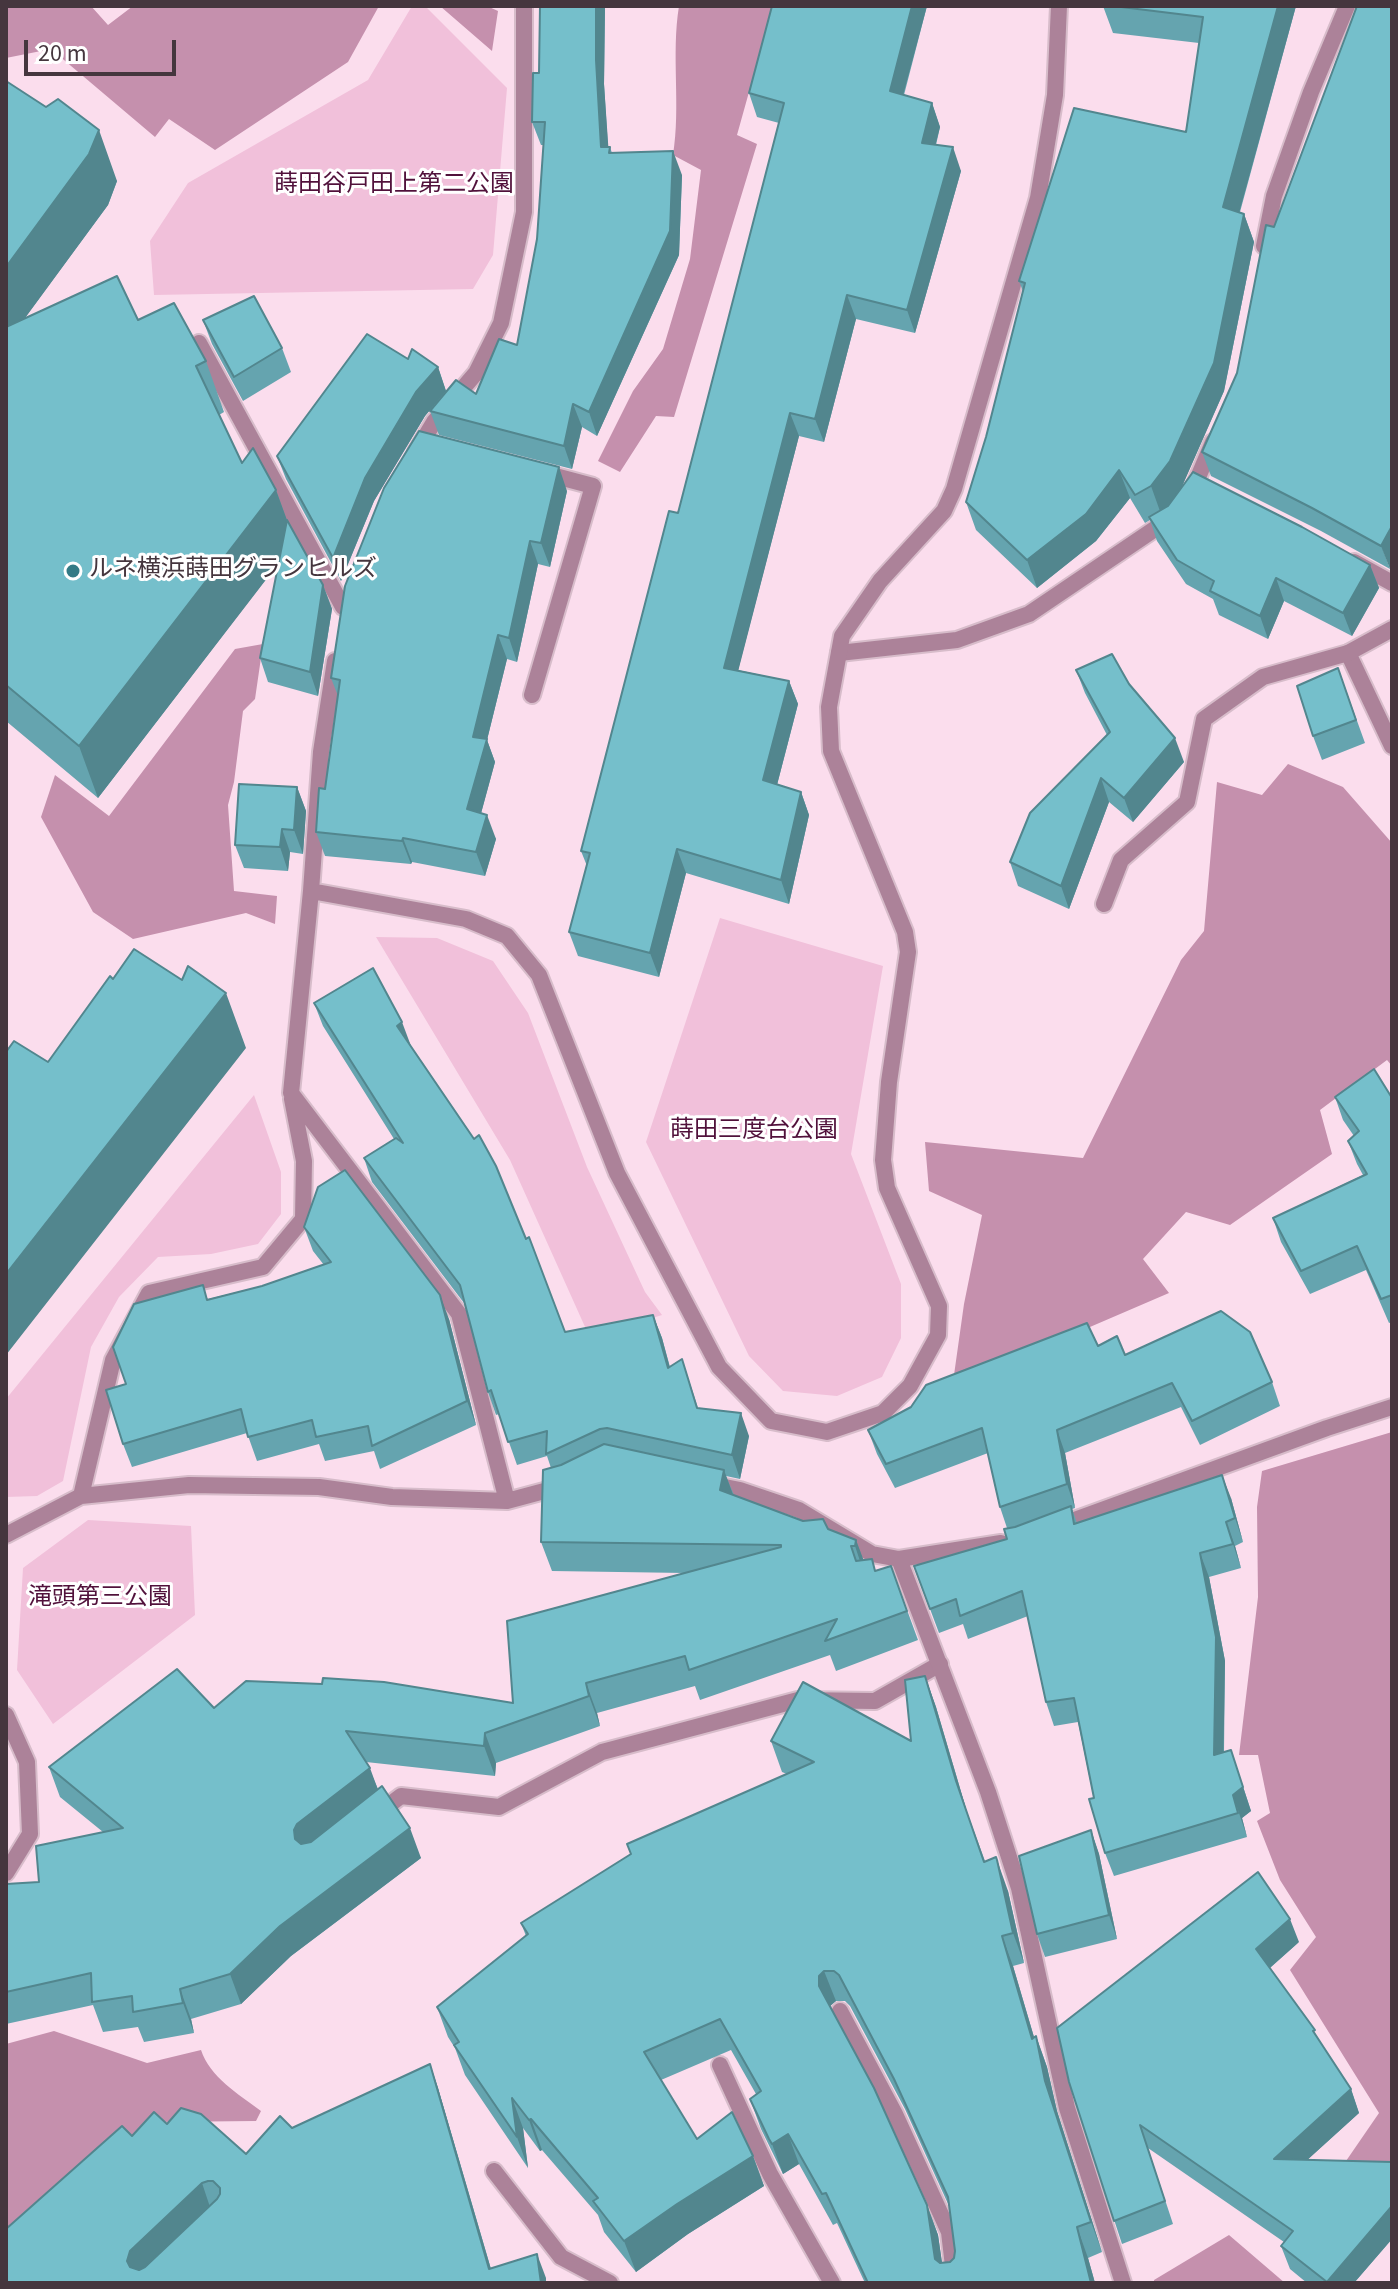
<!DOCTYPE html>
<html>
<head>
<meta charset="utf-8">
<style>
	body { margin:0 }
	#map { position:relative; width:1398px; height:2289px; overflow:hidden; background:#fbdded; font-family:"Source Sans 3",sans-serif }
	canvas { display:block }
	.frame { position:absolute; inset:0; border:8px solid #45363e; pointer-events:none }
	.scale { position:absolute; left:24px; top:40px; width:152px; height:36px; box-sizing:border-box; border:4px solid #45363e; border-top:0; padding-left:10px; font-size:24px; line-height:28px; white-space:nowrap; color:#45363e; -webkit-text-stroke:6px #fff; paint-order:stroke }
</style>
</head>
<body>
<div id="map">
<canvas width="1398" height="2289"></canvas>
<div class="frame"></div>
<div class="scale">20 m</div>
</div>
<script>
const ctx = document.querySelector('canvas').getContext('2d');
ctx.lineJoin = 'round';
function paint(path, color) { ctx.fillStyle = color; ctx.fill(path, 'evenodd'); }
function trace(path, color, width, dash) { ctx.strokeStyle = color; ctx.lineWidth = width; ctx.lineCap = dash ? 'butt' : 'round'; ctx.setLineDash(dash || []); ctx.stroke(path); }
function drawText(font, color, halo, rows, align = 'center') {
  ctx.font = font + ' "Source Sans 3","Noto Sans JP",sans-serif'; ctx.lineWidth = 6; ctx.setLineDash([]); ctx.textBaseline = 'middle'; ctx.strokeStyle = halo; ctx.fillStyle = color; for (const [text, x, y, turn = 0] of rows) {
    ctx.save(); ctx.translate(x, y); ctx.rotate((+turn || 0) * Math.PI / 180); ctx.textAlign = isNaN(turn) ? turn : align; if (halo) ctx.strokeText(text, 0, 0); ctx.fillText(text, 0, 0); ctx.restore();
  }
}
paint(new Path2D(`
	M412 6H425L507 88 493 255 473 289 154 295 150 241 188 183 368 80Z
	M720 918 883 966 851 1154 901 1284V1338L882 1377 837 1396 783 1391 749 1356 646 1142Z
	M376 937 437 938 493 961 528 1013 587 1167 645 1292 662 1315 590 1338 510 1160Z
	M254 1095 281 1172V1214L258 1244 211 1254 158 1257 119 1297 91 1347 63 1481 37 1496 6 1497V1399Z
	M88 1520 191 1526 195 1615 53 1724 17 1670 23 1568Z`), '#f1c0da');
paint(new Path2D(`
	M6 6H91L108 25 133 6H379L348 62 215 150 169 119 155 137 51 49 6 58Z
	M440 6H487L498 11 492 51Z
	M679 6H773L737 135 757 144 674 417 656 416 620 472 598 461 633 391 663 349 690 259 701 170 673 155C681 106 671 55 679 6Z
	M263 644 255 699 243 711 234 782 228 805 234 891 277 896 275 924 246 913 133 939 93 912 41 817 55 775 109 816 235 649Z
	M1288 764 1343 787 1392 843V1066L1387 1060 1320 1110 1332 1154 1230 1225 1186 1212 1143 1259 1169 1293 976 1376 954 1375 964 1304 982 1215 929 1191 925 1142 1083 1158 1181 960 1204 931 1217 782 1262 795Z
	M1392 1432V2165L1346 2161 1379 2113 1290 1970 1316 1937 1280 1880 1257 1821 1270 1813 1258 1755H1239L1258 1597 1257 1507 1262 1471Z
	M54 2031 147 2063 201 2050C210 2077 238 2094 261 2111L256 2121 157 2122 139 2140 122 2128 6 2238V2044Z
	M1229 2235 1285 2283H1154V2280Z`), '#c590ad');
const service = new Path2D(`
	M1264 246 1274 196 1311 92 1347 6
	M199 343 343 607
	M1191 494 1213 442
	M1354 562 1392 583
	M839 653 957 640 1029 614 1171 518
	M1348 653 1392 746
	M532 695 593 486 544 473
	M6 1715 27 1762 30 1834 6 1873
	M376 1815 401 1796 499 1807 602 1752 798 1700 875 1701 940 1664
	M840 2011 895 2114 949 2232 955 2283
	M720 2065 770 2174 832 2283`);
const minor = new Path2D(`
	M416 452 434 422 476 373 501 323 524 212V6
	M335 661 321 752 311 891 291 1093 459 1314 507 1501
	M311 891 466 919 507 936 539 975 617 1173 719 1367 771 1421 827 1432 883 1413 910 1386 938 1335 939 1306 887 1188 883 1160 889 1082 908 952 905 932 831 751 829 707 842 636 880 581 944 511 954 489 1038 198 1055 95 1059 6
	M1104 904 1121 860 1187 802 1204 719 1263 677 1348 653 1392 629
	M710 1484 740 1490 799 1510 872 1554 899 1559 1001 1543
	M81 1496 113 1360 149 1293 263 1267 303 1219 304 1161 292 1099
	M1058 1526 1327 1428 1392 1407
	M6 1535 81 1496 189 1485 319 1487 392 1497 507 1501 563 1486
	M899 1559 988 1792 1019 1888 1067 2108 1123 2283
	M494 2171 561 2257 610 2283`);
trace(service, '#d7bcca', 20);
trace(minor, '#d7bcca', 20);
trace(service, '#ac8299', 16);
trace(minor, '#ac8299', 16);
paint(new Path2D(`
	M540 6H605L604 84 608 147H610L612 153 682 175 679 255 597 436 582 427 572 469 439 435 430 411 476 394 517 345 537 239 544 145H541L532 122 539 73Z
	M772 6H927L904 95 932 103 940 127 936 145 961 171 915 333 856 319 824 442 799 436 738 670 789 681 798 704 777 785 801 792 809 815 789 904 686 873 659 977 578 956 569 932 587 866 581 851 678 513 779 123 757 117 749 93Z
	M1103 6H1296L1240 212 1244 214 1254 242 1224 391 1181 488 1370 565 1379 588 1352 636 1284 601 1268 639 1219 615 1213 599 1186 584 1157 541 1150 520 1145 523 1130 498 1096 541 1037 588 976 530 966 502 986 437 1023 291 1019 281 1186 132 1199 43 1113 33Z
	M6 81 117 181 108 205 24 319 138 320 206 361 224 412 219 415 242 463 276 490 287 521 323 585 332 609 318 696 268 682 260 658 279 562 98 798 6 721Z
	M1266 225 1390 569 1321 531 1211 476 1202 452 1237 373Z
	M203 320 282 348 291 372 243 401 212 344Z
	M408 359 438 367 446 391 425 416 374 501 341 581 286 479 277 456Z
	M567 491 550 567 538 564 517 662 507 659 487 740 495 762 481 813 496 839 485 876 412 862 411 864 325 856 316 832 325 789 338 696 331 678Z
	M1338 668 1365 743 1322 760 1313 736Z
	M1076 670 1129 684 1184 762 1133 822 1109 802 1069 909 1018 886 1010 862 1107 735 1085 693Z
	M297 787 306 811 303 854 290 852 288 871 244 868 235 845Z
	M314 1003 411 1046 565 1332 653 1315 662 1338 670 1367 682 1359 698 1408 749 1436 740 1479 726 1476 734 1495 856 1540 863 1560 877 1571 891 1566 918 1640 836 1671 830 1655 700 1700 695 1686 597 1713 600 1726 496 1763 495 1776 366 1762 378 1789 421 1858 291 1956 241 2004 191 2019 194 2033 144 2042 138 2027 103 2032 93 2005 6 2024V1884L39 1882 103 1832 60 1797 49 1767 214 1708 513 1703 685 1573 552 1571 541 1542 551 1468 547 1456 517 1465 499 1414 496 1415 488 1392 464 1303 372 1182 364 1158 394 1139 323 1026Z
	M1335 1097 1392 1098V1322L1389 1323 1366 1270 1310 1294 1281 1242 1273 1218 1363 1175 1357 1164 1348 1141 1354 1136 1343 1120Z
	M304 1227 449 1319 476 1425 380 1469 374 1451 325 1461 319 1444 257 1461 247 1433 132 1467 123 1444 126 1384 208 1299 262 1286 324 1265 313 1251Z
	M1098 1346 1125 1355 1272 1382 1280 1406 1200 1445 1181 1407 1065 1453 1075 1508 1072 1509 1077 1523 1231 1498 1243 1542 1235 1546 1241 1568 1209 1577 1225 1661 1224 1752 1231 1750 1251 1811 1242 1818 1247 1837 1114 1876 1105 1853 1078 1722 1054 1726 1046 1702 1028 1616 968 1639 963 1624 939 1633 914 1566 1007 1539V1528L1000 1507 988 1453 895 1488 877 1454 868 1430Z
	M925 1676 936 1707 967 1812 985 1861 1008 1891 1024 1963 1013 1966 1034 2037 1036 2036 1047 2067 1057 2111 1102 2252 1088 2258 1095 2283H865L837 2223 833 2225 799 2164 783 2174 761 2129 750 2099 756 2094 731 2050 661 2080 697 2139 753 2156 764 2186 688 2234 636 2272 604 2232 598 2215 542 2150 540 2151 523 2128 528 2168 465 2075 455 2048 448 2037 437 2007 526 1936 521 1923 787 1774 782 1772 771 1741H911ZM836 2001H845L850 2006 905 2109 949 2206 955 2251 954 2258 950 2262 942 2263 938 2235 927 2205 830 2006Z
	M1091 1830 1099 1854 1117 1939 1045 1957 1037 1934Z
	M1299 1942 1270 1968 1318 2038 1351 2089 1359 2113 1307 2160 1392 2162V2239L1354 2283H1307L1290 2269 1281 2246 1284 2242 1148 2148 1173 2224 1122 2244 1069 2082Z
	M430 2064 438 2088 491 2269 546 2278V2283H6L132 2136 167 2124 246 2154 292 2128Z`), '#65a4af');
paint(new Path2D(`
	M596 6H605L604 84 610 171 601 147 596 60Z
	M912 6H927L898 114 890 91Z
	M1278 6H1296L1233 235 1223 207Z
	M932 103 940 127 930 166 922 143Z
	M99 130 117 181 108 205 6 344V267Z
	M953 147 961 171 915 333 907 310Z
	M673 151 682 175 679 255 597 436 589 412Z
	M1244 214 1254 242 1224 391 1181 489 1161 514 1151 486Z
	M847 295 856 319 824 442 815 419Z
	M438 367 446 391 425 416 374 501 341 581 333 558 365 478 416 392Z
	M573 404 582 427 572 469 564 446Z
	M790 413 799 436 733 691 724 668Z
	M559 467 567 491 550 567 541 543Z
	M1119 470 1130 498 1096 541 1037 588 1027 560Z
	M276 490 295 542 98 798 79 746Z
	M1392 526V565L1390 569 1381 546Z
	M530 541 538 564 517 662 509 638Z
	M1370 565 1379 588 1352 636 1343 613Z
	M1276 578 1284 601 1268 639 1260 616Z
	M323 585 332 609 318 696 310 672Z
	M498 635 507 659 487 740 495 762 476 832 467 809 473 737Z
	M789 681 798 704 772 804 763 780Z
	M1175 738 1184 762 1133 822 1124 798Z
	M1101 778 1109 802 1069 909 1061 886Z
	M297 787 306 811 303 854 294 830Z
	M801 792 809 815 789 904 781 880Z
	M487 815 496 839 485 876 476 852Z
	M282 829 290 852 288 871 280 847Z
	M403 838 412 862 411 864 402 841Z
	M677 849 686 873 659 977 650 953Z
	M226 993 246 1048 6 1355V1274Z
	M402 1022 411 1046 397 1026Z
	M440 1295 449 1319 476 1425 467 1401Z
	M653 1315 662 1338 676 1391 668 1368Z
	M741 1413 749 1436 740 1479 732 1455Z
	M1057 1430 1065 1453 1075 1508 1067 1484Z
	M724 1470 735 1500 720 1490Z
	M1222 1475 1231 1498 1243 1542 1235 1518Z
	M1226 1522 1235 1546 1241 1568 1233 1544Z
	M856 1540 867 1569 865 1576 855 1546Z
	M1200 1553 1209 1577 1225 1661 1223 1779 1214 1755Z
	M925 1676 936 1707 967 1812 956 1781Z
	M586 1683 597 1713 600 1726 589 1696Z
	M485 1733 496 1763 495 1776 484 1746Z
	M1231 1750 1251 1811 1242 1818 1247 1837 1233 1795Z
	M370 1768 381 1798 308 1854 295 1839 294 1830 297 1824Z
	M410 1828 421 1858 291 1956 241 2004 230 1974 280 1926Z
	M1091 1830 1099 1854 1117 1939 1109 1915Z
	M996 1857 1008 1891 1024 1963 1013 1933Z
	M1290 1919 1299 1942 1264 1973 1256 1949Z
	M1002 1936 1013 1966 1041 2061 1036 2036 1047 2067 1057 2111 1102 2252 1091 2222 1032 2039Z
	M824 1971 836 2001 830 2006 819 1986V1976Z
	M180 1989 191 2019 194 2033 183 2003Z
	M430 2064 438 2088 495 2283 489 2269Z
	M1351 2089 1359 2113 1283 2182 1274 2159Z
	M512 2098 523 2128 528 2168 517 2137Z
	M531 2119 542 2150 540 2151 529 2120Z
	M788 2134 799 2164 783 2174 772 2144Z
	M753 2156 764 2186 688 2234 636 2272 624 2241 677 2204Z
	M202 2183 210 2207 136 2283 127 2261 130 2251Z
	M927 2205 938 2235 945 2283 935 2259Z
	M1392 2206V2239L1354 2283H1327V2282Z
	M1077 2227 1088 2258 1095 2283H1091Z
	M537 2254 546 2278V2283H541Z`), '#52868e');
const building = new Path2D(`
	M540 6H596V60L601 147H610L609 153 673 151 670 231 589 412 573 404 564 446 430 411 456 380 476 394 499 339 517 345 537 239 545 122H532L533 73H539Z
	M772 6H912L890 91 932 103 922 143 953 147 907 310 847 295 815 419 790 413 724 668 789 681 763 780 801 792 781 880 677 849 650 953 569 932 590 853 581 851 669 511 678 513 784 103 749 93Z
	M1113 6H1278L1223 207 1244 214 1214 363 1170 461 1151 486 1135 495 1119 470 1086 514 1027 560 966 502 986 437 1025 283 1019 281 1074 108 1186 132 1203 17Z
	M1357 6H1392V526L1381 546 1312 508 1202 452 1237 373 1266 225 1274 227Z
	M6 81 46 107 58 99 99 130 89 154 6 267Z
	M117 276 138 320 174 303 206 361 196 366 242 463 253 448 276 490 79 746 6 685V327Z
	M254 296 282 348 234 377 203 320Z
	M367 334 408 359 412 349 438 367 416 392 365 478 333 558 277 456Z
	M419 431 559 467 541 543 530 541 509 638 498 635 473 737 487 739 467 809 487 815 476 852 403 838 402 841 316 832 319 788 325 789 340 680 331 678 345 586 384 488Z
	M1193 472 1302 527 1370 565 1343 613 1276 578 1260 616 1210 591 1214 581 1177 560 1149 517 1168 506Z
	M287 520 323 585 310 672 260 658Z
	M1112 654 1129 684 1175 738 1124 798 1101 778 1061 886 1010 862 1030 813 1110 732 1076 670Z
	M1338 668 1356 720 1313 736 1297 686Z
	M239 784 297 787 294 830 282 829 280 847 235 845Z
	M134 949 182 980 188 966 226 993 6 1274V1052L14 1041 48 1062 110 976 113 979Z
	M373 968 402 1022 397 1026 474 1139 479 1135 496 1166 526 1239 529 1237 565 1332 653 1315 668 1368 682 1359 697 1408 741 1413 732 1455 607 1428 600 1429 546 1454 547 1431 508 1442 491 1390 488 1392 460 1285 364 1158 396 1138 403 1143 314 1003Z
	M1374 1069 1392 1098V1295L1381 1299 1357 1246 1301 1271 1273 1218 1367 1174 1348 1141 1359 1131 1335 1097Z
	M345 1170 440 1295 467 1401 372 1446 368 1426 316 1437 312 1420 248 1437 241 1409 123 1444 106 1390 126 1384 113 1347 134 1304 203 1285 207 1300 262 1286 331 1262 304 1227 318 1187Z
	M1221 1311 1250 1332 1272 1382 1192 1421 1172 1383 1057 1430 1067 1484 1000 1507 982 1428 886 1464 868 1430 911 1407 926 1385 1087 1323 1098 1346 1117 1336 1125 1355Z
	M604 1444 724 1470 720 1490 803 1521 823 1519 828 1529 856 1540 855 1546H851L856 1561 872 1559 875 1571 891 1566 907 1611 825 1641 837 1619 689 1670 685 1656 586 1683 589 1696 485 1733 484 1746 346 1731 370 1768 297 1824 294 1830 295 1839 301 1844 311 1842 382 1786 410 1828 280 1926 230 1974 180 1989 183 2003 133 2012 132 1996 92 2002 91 1973 6 1992V1884L39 1882 36 1846 123 1828 49 1767 177 1669 214 1708 246 1681 322 1684 323 1678 384 1682 513 1703 507 1621 781 1547V1545L541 1542 543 1470 561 1465Z
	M1222 1475 1235 1518 1226 1522 1233 1544 1200 1553 1216 1637 1214 1755 1231 1750 1243 1787 1233 1795 1238 1813 1105 1853 1089 1799 1094 1798 1074 1698 1046 1702 1022 1591 960 1616 956 1599 930 1609 914 1566 1007 1539 1004 1529 1015 1527 1071 1506 1074 1524Z
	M925 1676 956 1781 984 1862 996 1857 997 1860 1013 1933 1002 1936 1032 2039 1036 2036 1045 2081 1091 2222 1077 2227 1091 2283H868L826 2193 822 2194 788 2134 772 2144 769 2139 750 2099 761 2091 720 2019 644 2052 697 2139 732 2112 753 2156 677 2204 624 2241 593 2201 598 2198 531 2119 529 2120 512 2098 517 2137 454 2045 459 2042 437 2007 528 1934 521 1923 631 1854 627 1844 814 1762 771 1741 803 1682 911 1741 905 1680ZM824 1971H834L839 1975 894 2079 948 2197 955 2251 954 2258 950 2262 940 2263 935 2259 927 2205 874 2088 819 1986V1976Z
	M1091 1830 1109 1915 1037 1934 1019 1856Z
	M1258 1872 1290 1919 1256 1949 1315 2030 1313 2031 1351 2089 1274 2159 1392 2162V2206L1327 2282 1281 2246 1293 2231 1140 2125 1165 2201 1114 2221 1069 2082 1057 2028Z
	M430 2064 489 2269 537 2254 541 2283H6V2229L122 2126 132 2136 154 2112 167 2124 181 2108 201 2114 246 2154 280 2116 292 2128ZM208 2181H213L220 2188V2194L217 2199 145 2267 139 2270 130 2267 127 2261 130 2251 202 2183Z`);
paint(building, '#75bfcb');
trace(building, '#52868e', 2);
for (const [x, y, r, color] of [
	[73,571,8,"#337a85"]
]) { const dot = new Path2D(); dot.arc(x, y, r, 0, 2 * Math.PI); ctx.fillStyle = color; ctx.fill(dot); trace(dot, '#fff', 3); }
drawText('24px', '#51113b', '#fff', [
	["蒔田谷戸田上第二公園",394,186],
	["蒔田三度台公園",754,1132],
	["滝頭第三公園",100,1599]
]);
drawText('24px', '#45363e', '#fff', [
	["ルネ横浜蒔田グランヒルズ",89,571]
], 'left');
</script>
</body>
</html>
